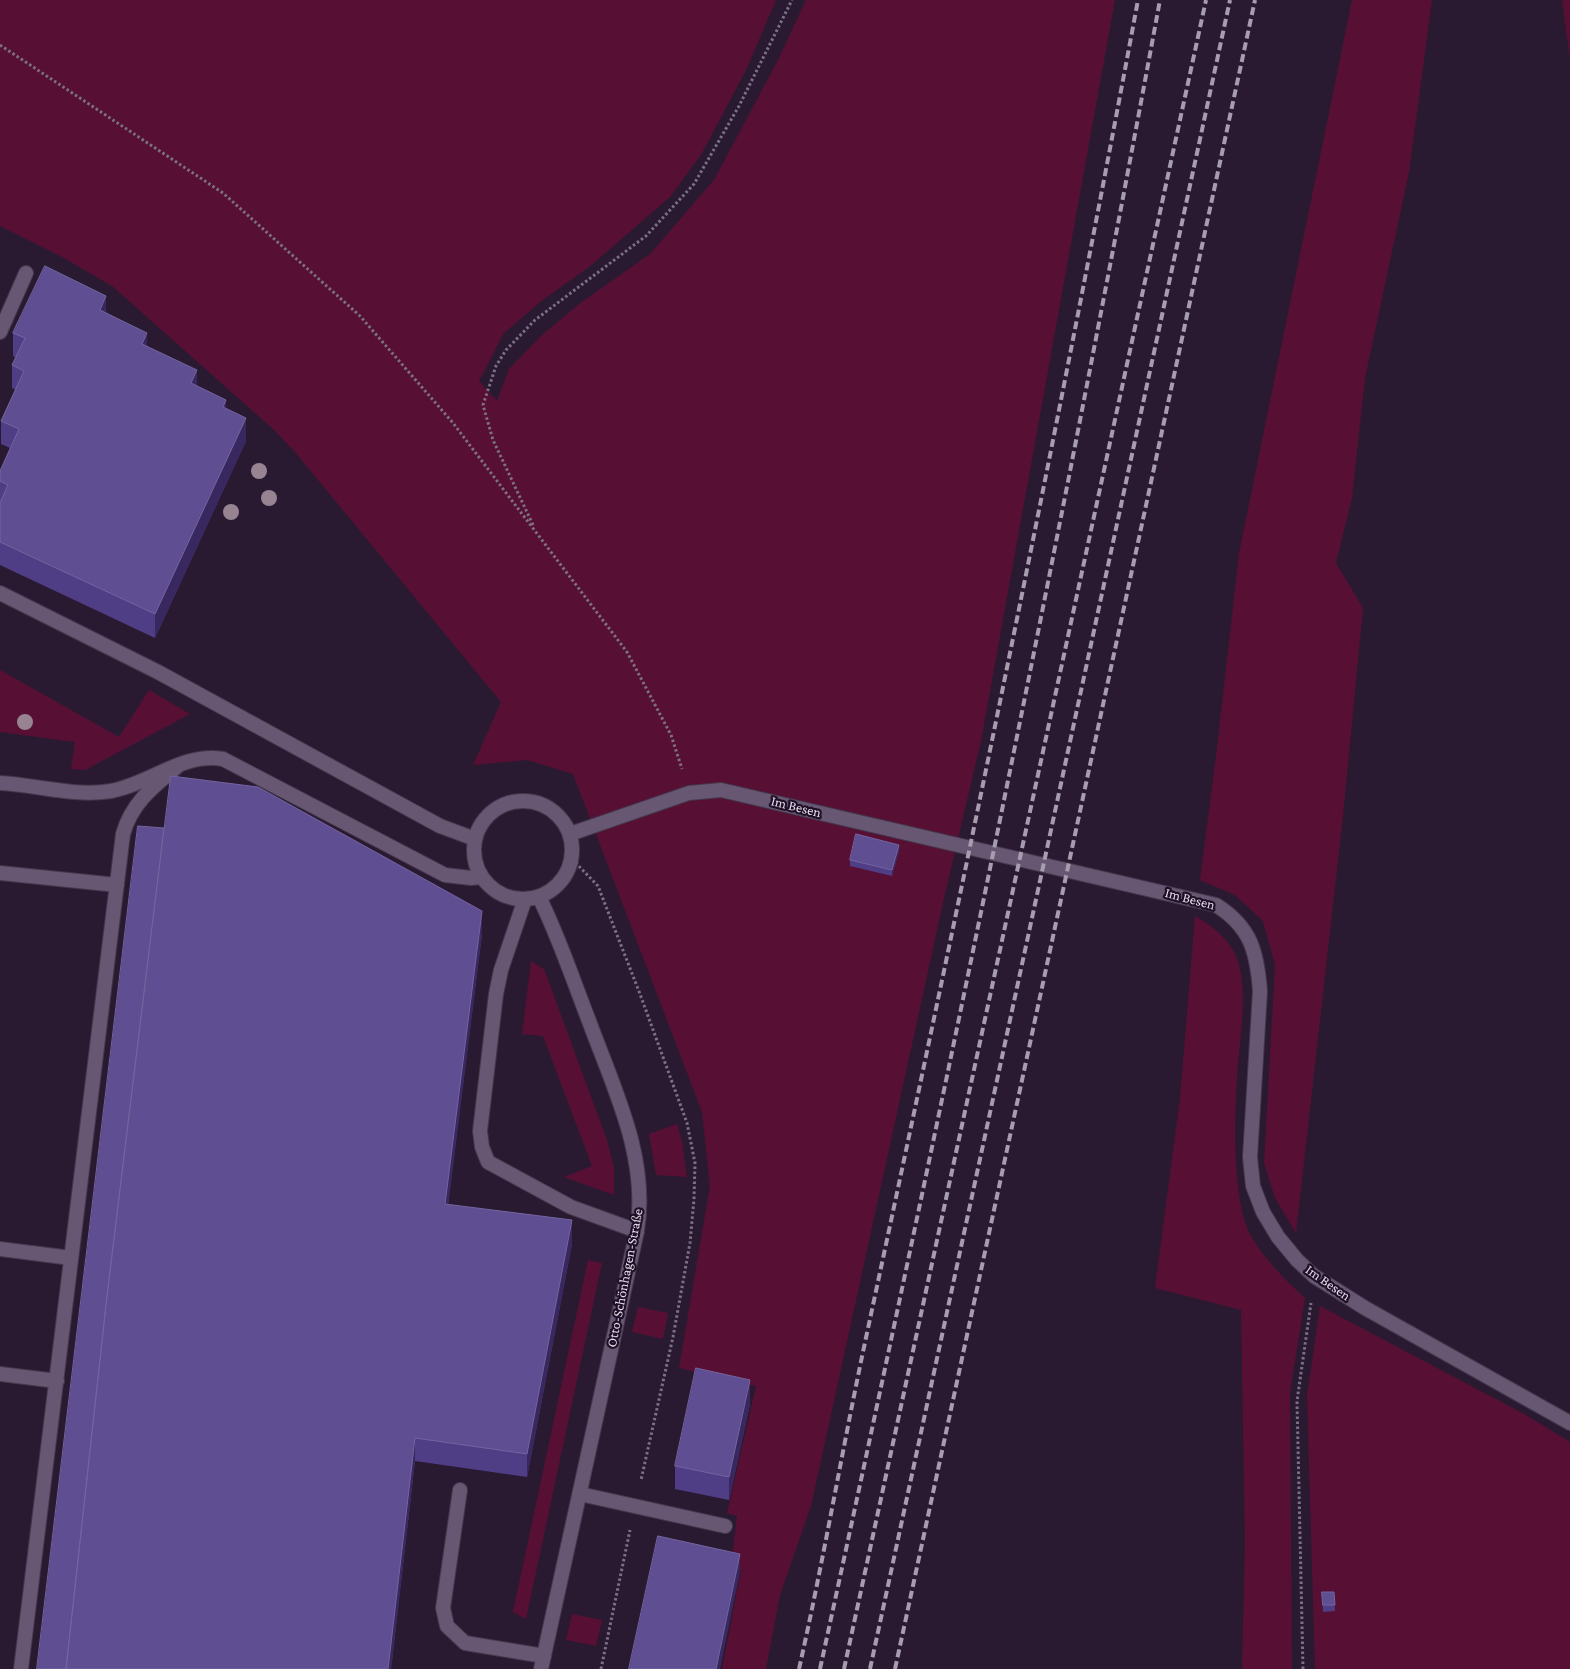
<!DOCTYPE html>
<html>
<head>
<meta charset="utf-8">
<style>
	body { margin:0 }
	canvas { display:block; background:#291a32 }
</style>
</head>
<body>
<canvas width="1570" height="1669"></canvas>
<script>
const ctx = document.querySelector('canvas').getContext('2d');
ctx.lineJoin = 'round';
function paint(path, color) { ctx.fillStyle = color; ctx.fill(path, 'evenodd'); }
function trace(path, color, width, dash) { ctx.strokeStyle = color; ctx.lineWidth = width; ctx.lineCap = dash ? 'butt' : 'round'; ctx.setLineDash(dash || []); ctx.stroke(path); }
function drawText(font, color, halo, rows, align = 'center') {
  ctx.font = font + ' "Crimson Pro",serif'; ctx.lineWidth = 4.5; ctx.setLineDash([]); ctx.textBaseline = 'middle'; ctx.strokeStyle = halo; ctx.fillStyle = color; for (const [text, x, y, turn = 0] of rows) {
    ctx.save(); ctx.translate(x, y); ctx.rotate((+turn || 0) * Math.PI / 180); ctx.textAlign = isNaN(turn) ? turn : align; if (halo) ctx.strokeText(text, 0, 0); ctx.fillText(text, 0, 0); ctx.restore();
  }
}
paint(new Path2D(`
	M0 0H776L746 70 702 153 670 197 589 267 544 299 504 333 479 381 497 401 509 369 541 336 579 304 650 254 714 180 778 60 806 0H1115L981 741 944 898 811 1506 780 1595 766 1669H722L741 1570 731 1568 737 1516 727 1513 756 1386 679 1368 710 1186 702 1112 573 774 527 760 473 765 501 702 295 452 273 429 112 286 62 257 0 226Z
	M1352 0H1432L1409 172 1365 378 1352 498 1336 563 1363 608 1343 816 1296 1233 1275 1198 1264 1163 1275 965 1263 921 1235 895 1200 880 1217 748 1239 553Z
	M1562 0H1570V60Z
	M0 670 119 737 149 690 190 714 85 770 71 769 75 742 0 732Z
	M1195 916C1215 927 1236 945 1240 969 1247 1005 1239 1042 1237 1078 1235 1111 1234 1144 1237 1176 1239 1195 1241 1215 1249 1232 1262 1257 1284 1279 1305 1298L1290 1392 1292 1669H1242L1245 1543 1241 1310 1155 1288 1180 1098Z
	M531 961 544 969 607 1140 614 1168V1195L564 1177 592 1166 543 1036 522 1034Z
	M677 1124 682 1141 687 1177 656 1175 649 1134Z
	M588 1260 602 1263 526 1619 513 1612Z
	M1320 1306 1526 1415 1570 1442V1669H1315L1307 1396Z
	M638 1307 668 1313 663 1339 632 1332Z
	M572 1614 602 1620 596 1646 566 1640Z`), '#570f34');
const service = new Path2D(`
	M0 332 26 273
	M0 593 158 672 440 826 475 839
	M0 783C37 785 74 797 111 791 150 784 183 752 223 759L445 875 471 878 481 877
	M0 873 117 885
	M525 899 501 970 496 994 480 1131 482 1147 488 1162 571 1207 637 1231
	M0 1249 71 1258
	M0 1374 57 1381
	M460 1490 443 1608 447 1626 465 1643 544 1656
	M580 1494 725 1526
	M21 1669 123 834C132 802 154 786 179 765`);
const minor = new Path2D(`
	M474 850a49 49 0 1 1 98 0a49 49 0 1 1-98 0Z
	M570 834 689 793 721 790 1216 905C1251 927 1257 952 1260 991L1250 1157 1253 1186 1263 1212 1278 1237 1297 1260 1314 1276 1365 1308 1570 1423
	M539 897C559 937 573 980 589 1021 614 1089 649 1158 637 1231L541 1669`);
trace(service, '#44384b', 16);
trace(minor, '#44384b', 16);
trace(new Path2D(`
	M0 45 223 193 360 316 453 423 627 652 671 735 682 769
	M533 525 493 440 483 405 496 366 506 350 535 320 646 236 694 184 739 106 792 0
	M572 859 598 886 640 994 687 1123 695 1163 694 1199 690 1243 673 1337 641 1480
	M601 1669 630 1530
	M1303 1669 1297 1401 1311 1303`), '#7c7084', 3, [2.5, 2.5]);
trace(service, '#685773', 14);
trace(minor, '#685773', 14);
trace(new Path2D(`
	M799 1669C824 1558 843 1445 867 1333 962 890 1055 446 1138 0
	M820 1669C941 1114 1057 558 1160 0
	M844 1669 1206 0
	M870 1669 1230 0
	M895 1669 1255 0`), '#a89caf', 4, [8, 4]);
ctx.fillStyle = '#988393';
for (const [x, y] of [
	[259,471],
	[269,498],
	[231,512],
	[25,722]
]) { ctx.beginPath(); ctx.arc(x, y, 8, 0, 2 * Math.PI); ctx.fill(); }
paint(new Path2D(`
	M106 314 147 347 226 408 246 441 155 638 0 565V471L10 448 1 444V421L16 390 12 388V365L16 358 13 356V333Z
	M899 851 892 876 850 866V860Z
	M482 934 448 1205 572 1244 527 1477 415 1461 391 1669H37Z
	M750 1404 729 1500 675 1489V1466Z
	M1322 1592H1334L1335 1611 1323 1612Z`), '#4f3d86');
paint(new Path2D(`
	M106 296V319L100 310Z
	M147 333V356L142 344Z
	M197 370V394L191 383Z
	M226 400V423L223 407Z
	M246 418V441L155 638V614Z
	M899 845V851L892 876V870Z
	M482 911V934L445 1228V1204Z
	M572 1220V1244L527 1477V1454Z
	M750 1380V1404L729 1500V1477Z
	M415 1438V1461L391 1669H388Z
	M740 1554V1572L720 1669H716Z`), '#392860');
const building = new Path2D(`
	M45 266 106 296 100 310 147 333 142 344 197 370 191 383 226 400 223 407 246 418 155 614 0 542V503L8 485 0 481V471L19 429 1 421 24 371 12 365 25 338 13 333Z
	M171 776 258 787 482 911 445 1204 572 1220 527 1454 415 1438 388 1669H66L107 1296Z
	M138 826 164 828 107 1296 66 1669H37Z
	M856 834 899 845 892 870 850 860Z
	M696 1368 750 1380 729 1477 675 1466Z
	M658 1536 740 1554 716 1669H629Z
	M1322 1592H1334L1335 1605H1323Z`);
paint(building, '#5f4e91');
trace(building, '#74649f', 1);
drawText('14px', '#e5dbeb', '#1f1028', [
	["Im Besen",796,807,14],
	["Im Besen",1190,899,15],
	["Otto-Schönhagen-Straße",625,1278,-79],
	["Im Besen",1328,1283,35]
]);
</script>
</body>
</html>
